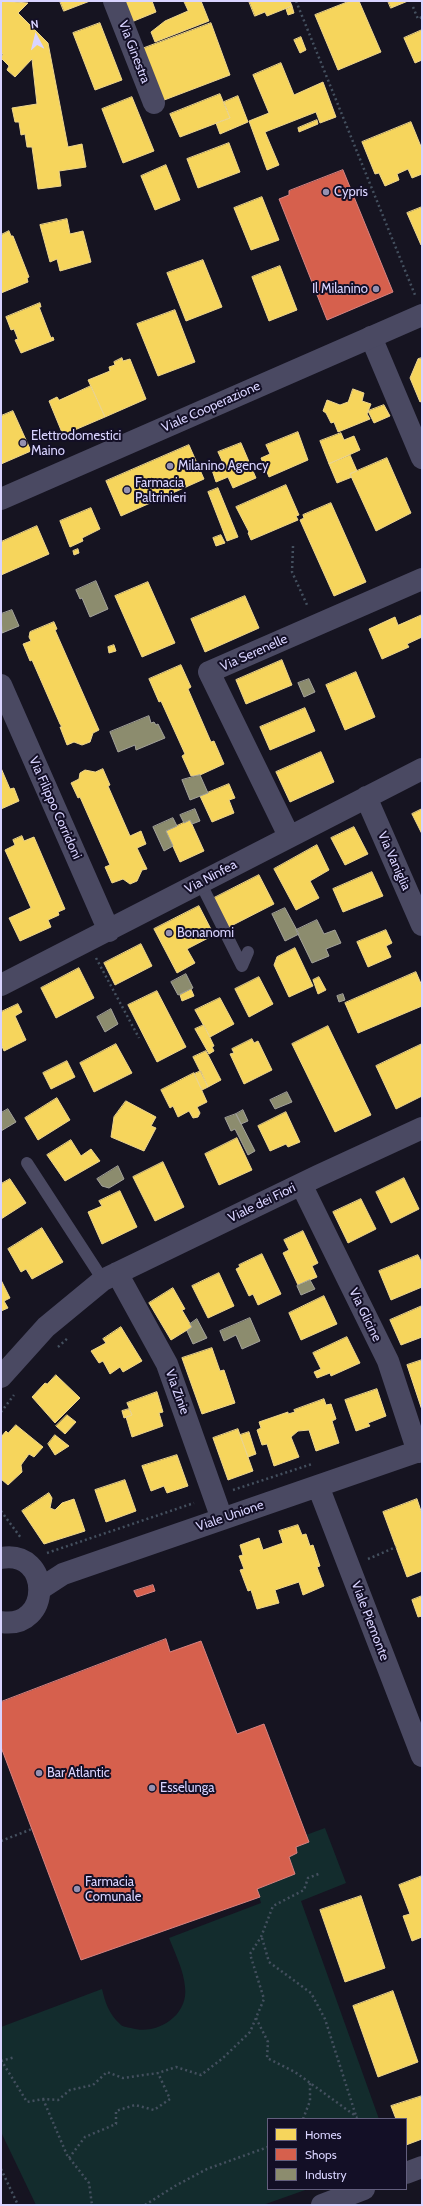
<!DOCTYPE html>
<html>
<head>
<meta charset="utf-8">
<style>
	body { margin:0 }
	#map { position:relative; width:423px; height:2206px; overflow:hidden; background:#161421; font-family:Cabin,sans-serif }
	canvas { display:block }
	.frame { position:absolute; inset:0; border:2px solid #d9d4ff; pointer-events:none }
	.legend { position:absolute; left:267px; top:2118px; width:140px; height:72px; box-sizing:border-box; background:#130f26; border:1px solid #625e7d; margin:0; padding:5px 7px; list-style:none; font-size:12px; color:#d9d4ff }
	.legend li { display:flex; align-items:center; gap:8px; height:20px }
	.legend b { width:20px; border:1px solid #625e7d }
	.north { position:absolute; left:16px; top:16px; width:40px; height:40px; -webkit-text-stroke:3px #130f26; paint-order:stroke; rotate:353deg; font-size:11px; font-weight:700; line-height:16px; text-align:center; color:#d9d4ff }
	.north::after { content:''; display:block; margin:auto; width:14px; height:18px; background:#d9d4ff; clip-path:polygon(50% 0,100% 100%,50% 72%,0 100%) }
</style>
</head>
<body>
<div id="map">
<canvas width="423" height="2206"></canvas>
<div class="frame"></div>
<ul class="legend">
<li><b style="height:11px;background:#f6d55c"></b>Homes</li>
<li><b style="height:11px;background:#d6604d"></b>Shops</li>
<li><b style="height:11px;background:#8c8c6e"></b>Industry</li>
</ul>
<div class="north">N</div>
</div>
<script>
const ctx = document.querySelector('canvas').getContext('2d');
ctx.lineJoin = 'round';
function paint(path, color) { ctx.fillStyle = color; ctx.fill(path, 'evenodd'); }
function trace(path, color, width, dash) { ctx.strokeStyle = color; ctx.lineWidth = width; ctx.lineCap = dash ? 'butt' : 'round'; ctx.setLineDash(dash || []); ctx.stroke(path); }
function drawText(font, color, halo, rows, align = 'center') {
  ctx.font = font + ' Cabin,sans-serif'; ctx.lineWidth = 4; ctx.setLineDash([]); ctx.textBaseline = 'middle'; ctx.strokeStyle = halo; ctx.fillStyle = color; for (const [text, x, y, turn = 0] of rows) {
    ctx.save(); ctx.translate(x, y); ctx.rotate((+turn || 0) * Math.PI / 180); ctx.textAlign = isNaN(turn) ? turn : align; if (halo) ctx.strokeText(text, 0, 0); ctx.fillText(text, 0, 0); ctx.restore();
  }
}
paint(new Path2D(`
	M325 1828 346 1883 301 1901 379 2119H268V2189H308L263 2205H36L1 2132V2027L102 1989C105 2002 109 2014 120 2024 122 2027 127 2027 131 2028 156 2036 189 2016 185 1987 184 1971 175 1953 169 1938L261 1903 257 1889 295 1874 289 1857 297 1853 296 1847 308 1842 306 1835Z`), '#132c2d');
const homes = new Path2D(`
	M1 1 28 3 18 13 48 43 68 147 82 144 86 167 59 171 61 186 38 189 32 147H27L25 134 21 135 19 122H15L12 108 37 104 32 59 15 77 7 70 9 66 1 58 3 54 1 52Z
	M60 1H90L64 11Z
	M120 1H152L156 12 129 23Z
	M184 1H201L209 21 155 42 151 32 165 21 188 11Z
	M249 1H290L292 6 267 16 265 12 255 16Z
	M350 1H359L381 52 338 70 315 15Z
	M388 1H408L391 8Z
	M292 6 294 13 288 15 286 9Z
	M100 23 122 80 95 90 73 33Z
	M211 23 230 75 159 102 139 50Z
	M422 30V60L415 63 404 38Z
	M301 37 306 50 300 53 294 40Z
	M281 63 294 95 323 82 336 117 320 123 316 112 265 132 279 165 267 170 249 121 269 113 253 75Z
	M220 94 230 118 180 137 170 114Z
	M238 96 248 122 220 134 216 123 230 118 224 102Z
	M132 97 154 151 123 163 102 109Z
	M317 120 318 124 299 132 298 128Z
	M411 122 422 149V174L412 178 408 169 397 174 399 180 385 186 379 173 375 174 362 142Z
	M229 143 240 172 198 188 187 159Z
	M166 165 180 200 155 210 141 176Z
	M262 197 279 240 251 250 234 208Z
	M422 207V244L421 245 407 213Z
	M67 219 70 234 83 231 91 262 60 271 57 259 50 262 40 225Z
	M9 231 11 236H13L29 277 27 278 28 282 1 293V235Z
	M203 260 222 307 186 321 167 273Z
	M280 266 297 310 269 321 252 277Z
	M40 303 41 307H39L51 338 53 337 54 340 21 353 15 340 18 339 14 329 11 330 6 317Z
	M175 310 195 362 158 376 137 324Z
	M122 358 123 361 130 359 146 399 105 417 88 380 110 371 109 367 115 365 114 362Z
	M422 358V401L420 402 410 378 418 359Z
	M91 386 105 417 63 435 49 401 57 397 59 400Z
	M353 389 364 393 362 401 371 404 367 414 370 419 338 432 334 422 331 423 326 413 323 411 327 400 340 405 348 402Z
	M384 405 390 416 374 423 368 411Z
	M13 411 31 451 1 464V416Z
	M298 432 308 460 269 477 261 458 270 454 266 445Z
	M341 433 344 440 354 436 360 450 329 464 320 441Z
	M241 443 256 478 233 488 228 477 216 482 212 470 224 465 218 452Z
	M189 445 204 479 121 516 106 481Z
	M350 455 357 471 350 474 352 477 337 483 329 464Z
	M387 458 411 513 376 531 350 474Z
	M286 485 299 515 296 516 298 520 251 540 248 533 249 532 236 507Z
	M218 488 238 537 227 541 208 492Z
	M331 503 366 582 334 596 300 520 304 518 303 515Z
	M91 508 100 529 82 538 83 541 70 547 60 521Z
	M37 526 49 554 1 575V542Z
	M221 535 225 543 216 546 213 538Z
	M78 549 79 553 74 555 73 551Z
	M148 582 175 643 142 657 115 596Z
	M245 596 259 628 205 652 191 619Z
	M422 615V637L407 644 409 647 382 659 369 629 395 617 398 625Z
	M54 622 57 629 55 630 99 730 93 733 90 742 82 745 74 742 67 745 60 727H62L60 724 32 660 30 661 23 644 31 641 29 637 30 632Z
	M114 645 116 651 109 653 108 647Z
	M282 660 292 685 246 704 236 680Z
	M181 665 191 687 188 689 211 742 214 741 224 764 200 775 191 776 182 756 185 754 161 701 159 702 149 679Z
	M356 672 375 717 345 730 326 685Z
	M305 708 315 731 270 750 260 727Z
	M321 752 334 782 290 802 276 772Z
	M1 768 10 789 14 788 19 801 1 809Z
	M103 769 110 785 108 786 130 836 141 831 146 844 137 848 147 869 142 870 137 881 130 884 123 879 112 883 105 867 110 865 80 797 78 798 71 783 79 779 80 773 85 770 95 772Z
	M229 784 235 798 229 800 234 813 212 822 200 796Z
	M422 809V834L412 814Z
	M190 820 204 851 180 862 166 831Z
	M354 827 368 854 345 865 331 838Z
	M22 836 24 841 34 837 65 909 58 912 59 915 48 920 51 927 20 941 9 918 31 908 5 850 15 845 13 840Z
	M317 845 329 870 310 881 319 898 296 910 274 869Z
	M372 872 383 896 343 912 333 889Z
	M259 875 274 904 229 927 214 898Z
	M199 906 214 935 187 949 195 963 177 973 154 929Z
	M386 930 392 943 386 946 391 957 368 967 357 942Z
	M141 944 152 966 115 985 104 963Z
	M295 948 313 986 289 997 274 965 277 957Z
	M79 968 94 998 56 1018 41 988Z
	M416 972 422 986V1006L358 1033 345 1003Z
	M259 977 273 1004 249 1017 235 989Z
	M319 977 326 990 318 994 313 980Z
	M191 989 194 996 182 1001 180 995Z
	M157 991 186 1047 157 1062 128 1005Z
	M220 998 234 1024 210 1037 195 1010Z
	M18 1004 22 1012 15 1016 26 1040 4 1051 1 1044V1012Z
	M204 1025 214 1046 212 1047 214 1051 209 1054 195 1029Z
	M328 1026 371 1115 335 1132 292 1044Z
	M252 1039 254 1043 258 1041 272 1070 244 1084 230 1054 234 1053 232 1049Z
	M116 1044 132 1073 94 1092 80 1063Z
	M422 1044V1096L396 1109 376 1066Z
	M206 1051 221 1080 208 1087 193 1057Z
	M67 1061 75 1077 51 1089 43 1073Z
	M201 1071 208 1087 202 1090 194 1074Z
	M194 1073 207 1102 197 1107 200 1113 198 1117 193 1118 189 1111 178 1117 173 1106 170 1108 161 1090Z
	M57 1098 70 1120 38 1140 25 1118Z
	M126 1101 156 1117 151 1126 156 1128 144 1151 111 1137 114 1117Z
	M286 1112 300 1142 288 1147 286 1144 270 1151 258 1126Z
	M237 1138 252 1170 219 1185 205 1154Z
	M71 1140 81 1156 91 1149 100 1161 65 1181 47 1155Z
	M163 1162 184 1207 155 1221 133 1177Z
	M404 1178 419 1209 391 1223 376 1192Z
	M10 1179 26 1203 1 1219V1184Z
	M120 1191 137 1227 102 1244 88 1212 102 1206 99 1201Z
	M361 1199 376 1229 348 1243 333 1212Z
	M42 1228 63 1262 32 1279 26 1269 21 1272 8 1249Z
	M303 1231 318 1263 312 1266 317 1277 298 1285 283 1253 289 1250 284 1240Z
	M262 1254 281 1294 258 1305 253 1294 249 1296 236 1269 240 1267 239 1265Z
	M418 1255 422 1263V1287L391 1300 379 1271Z
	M219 1273 234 1306 208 1318 192 1286Z
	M1 1280 10 1298 4 1301 8 1308 1 1311Z
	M173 1288 185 1309 182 1310 192 1327 171 1340 149 1303Z
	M324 1296 337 1324 301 1340 289 1313Z
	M422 1306V1337L401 1345 390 1320Z
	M121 1327 142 1361 123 1372 120 1367 110 1374 103 1361 99 1363 91 1351 106 1343 103 1339Z
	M347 1337 360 1363 331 1376 330 1373 317 1378 314 1372 321 1369 313 1353Z
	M212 1348 220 1371 224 1370 235 1403 202 1414 182 1358Z
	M422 1360V1410L407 1365Z
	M56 1375 80 1398 55 1423 32 1397 45 1383 47 1384Z
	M377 1389 386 1416 368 1423 370 1426 356 1431 345 1400Z
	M157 1392 163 1412 159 1413 163 1426 132 1437 126 1417 132 1415 127 1403Z
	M324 1399 326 1405 331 1404 336 1419 332 1421 339 1443 316 1451 309 1430 298 1431 291 1437 299 1457 274 1466 267 1444 262 1445 257 1430 261 1428 259 1422 288 1412V1414L295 1412 294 1410Z
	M129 1409 132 1415 124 1418 122 1411Z
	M67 1415 76 1422 65 1434 56 1426Z
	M16 1425 43 1447 34 1457 29 1454 21 1465 22 1472 8 1485 1 1479V1437L6 1431 8 1433Z
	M238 1429 253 1471 228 1480 213 1438Z
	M249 1432 256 1454 248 1457 240 1435Z
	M55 1435 69 1446 55 1455 48 1444Z
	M177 1455 188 1486 167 1493 164 1486 151 1491 142 1466Z
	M125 1480 136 1511 106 1522 95 1490Z
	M49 1493 52 1498 50 1508 55 1510 62 1503 74 1499 85 1531 44 1544 22 1511Z
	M417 1499 422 1514V1571L407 1577 383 1512Z
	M298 1525 302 1535 306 1534 310 1546 313 1545 320 1566 317 1567 324 1586 303 1595 299 1582 275 1590 279 1603 257 1609 251 1590 248 1591 240 1570 244 1569 239 1556 243 1555 240 1545 259 1538 263 1550 283 1543 279 1531Z
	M422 1596V1616L418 1617 412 1600Z
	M422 1876V1937L412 1941 403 1916 410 1914 399 1885Z
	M361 1896 385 1968 345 1982 320 1910Z
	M393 1991 418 2062 378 2077 353 2006Z
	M422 2096V2139L406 2145V2119H396L391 2106Z`);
paint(homes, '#f6d55c');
trace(homes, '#edd58d', 1);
const shops = new Path2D(`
	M343 170 393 292 327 320 279 199 289 195V191Z
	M153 1585 155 1591 137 1597 134 1591Z
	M166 1639 170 1652 201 1641 237 1734 264 1724 309 1842 296 1847 297 1853 289 1857 295 1874 257 1889 260 1897 81 1960 1 1747V1702Z`);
paint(shops, '#d6604d');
trace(shops, '#d78382', 1);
const industry = new Path2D(`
	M96 581 108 609 90 617 82 598 80 599 76 590Z
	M12 610 19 626 2 633 1 614Z
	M309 679 315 692 304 697 298 683Z
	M149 716 151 723 154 722 156 725 158 724 165 738 136 750 135 745 118 752 110 732Z
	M200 775 208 793 190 800 182 780Z
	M195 809 200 821 192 824 190 820 184 823 180 815Z
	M173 818 177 826 166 831 173 846 164 851 153 827Z
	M285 908 299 934 285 941 272 914Z
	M317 920 324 934 335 930 341 943 326 949 329 956 312 963 296 930Z
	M186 974 193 988 178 995 171 982Z
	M343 994 345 1000 339 1002 337 996Z
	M111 1009 118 1024 105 1032 97 1017Z
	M287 1092 292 1102 275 1109 270 1100Z
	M8 1109 16 1122 1 1131V1113Z
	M243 1110 248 1121 241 1124 236 1114Z
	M236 1114 255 1151 248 1155 235 1129 231 1131 225 1118Z
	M118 1166 124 1179 109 1188 102 1186 97 1179Z
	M310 1280 315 1289 301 1295 297 1286Z
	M250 1318 260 1341 242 1349 236 1335 224 1341 220 1331Z
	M197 1319 207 1338 193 1344 187 1331 192 1327 190 1324Z`);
paint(industry, '#8c8c6e');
trace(industry, '#a3a29a', 1);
trace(new Path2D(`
	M296 1 415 295
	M413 7 418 19 422 17
	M293 546 292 572 308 607
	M96 958 139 1038
	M58 1347 69 1337
	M1 1412 14 1395
	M233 1490 312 1464
	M1 1511 21 1538
	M47 1553 194 1503
	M368 1559 396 1547
	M1 1841 32 1829
	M262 1938 269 1962 311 1993 325 2019 357 2119
	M256 2018 268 2042 267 2058 295 2072 357 2117
	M1 2060 27 2102 43 2099 58 2100 70 2090 93 2085 107 2072 123 2078 158 2073 176 2067 201 2075 223 2058 250 2032 264 1999 250 1954 261 1937 273 1906 304 1890 308 1878 321 1873
	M1 2061 15 2057
	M43 2099 67 2155 89 2183 92 2205
	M303 2119 310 2101V2083
	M69 2158 85 2137 116 2124V2111L135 2105 154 2110 170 2099 158 2073
	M1 2169 18 2205
	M145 2205 175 2186 207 2169 268 2147`), '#44505f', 2.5, [2, 3]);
trace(new Path2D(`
	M200 882 242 966 248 952
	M27 1163 103 1280`), '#4a4962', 12);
trace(new Path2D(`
	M114 1 154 103
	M371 337 422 458
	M1 685 109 931
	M366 797 422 925
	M289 836 209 672 422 579
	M1 985 422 769
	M301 1184 388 1361 418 1452
	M117 1273 167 1364 222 1519
	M1 1377 46 1327 103 1280 318 1176 422 1128
	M318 1486 422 1756
	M1 1558C52 1549 52 1630 1 1622
	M40 1589 63 1574 422 1450
	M406 2173 422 2167
	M322 2205 364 2189`), '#4a4962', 22);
trace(new Path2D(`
	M1 499 422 315`), '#4a4962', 22);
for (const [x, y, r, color] of [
	[326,192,4,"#9591b1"],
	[376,289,4,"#9591b1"],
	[23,443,4,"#9591b1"],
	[170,466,4,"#9591b1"],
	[127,490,4,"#9591b1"],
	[169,933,4,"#9591b1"],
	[39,1773,4,"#9591b1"],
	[152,1788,4,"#9591b1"],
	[77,1889,4,"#9591b1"]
]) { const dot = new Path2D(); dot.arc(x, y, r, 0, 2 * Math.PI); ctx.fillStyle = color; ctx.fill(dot); trace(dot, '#130f26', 1.5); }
drawText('13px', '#d9d4ff', '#130f26', [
	["Via Ginestra",134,52,69],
	["Viale Cooperazione",211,407,-24],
	["Via Serenelle",254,653,-24],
	["Via Filippo Corridoni",55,808,66],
	["Via Vaniglia",394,861,66],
	["Via Ninfea",211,877,-28],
	["Viale dei Fiori",262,1203,-26],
	["Via Glicine",365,1315,64],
	["Via Zinie",177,1392,70],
	["Viale Unione",230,1516,-19],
	["Viale Piemonte",370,1621,69]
]);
drawText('13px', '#d9d4ff', '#130f26', [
	["Cypris",334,192],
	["Il Milanino",368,289,"right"],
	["Elettrodomestici",31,436],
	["Maino",31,451],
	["Milanino Agency",178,466],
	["Farmacia",135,483],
	["Paltrinieri",135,498],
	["Bonanomi",177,933],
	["Bar Atlantic",47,1773],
	["Esselunga",160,1788],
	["Farmacia",85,1882],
	["Comunale",85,1897]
], 'left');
</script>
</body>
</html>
